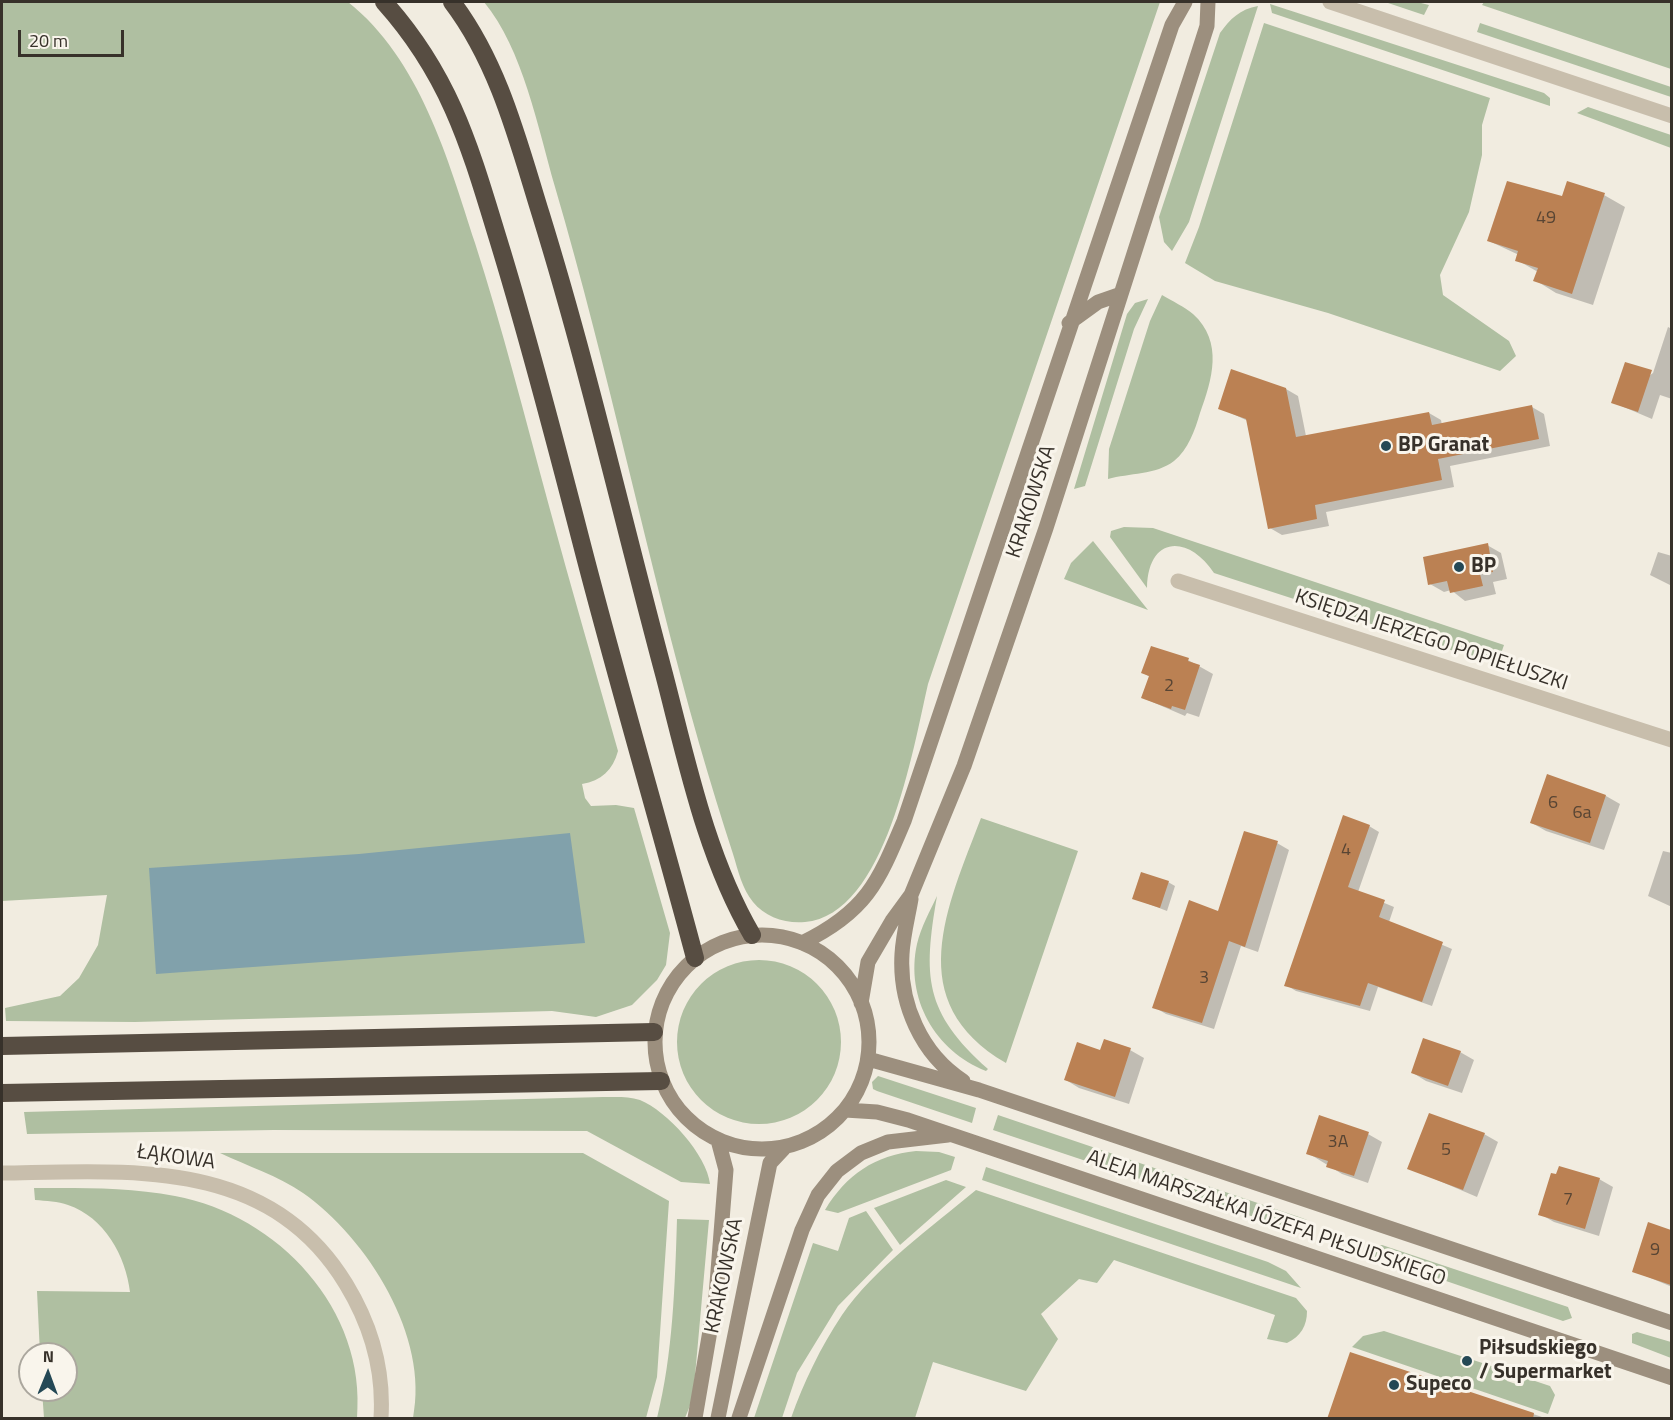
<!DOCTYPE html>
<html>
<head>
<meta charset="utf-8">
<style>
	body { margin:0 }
	#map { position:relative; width:1673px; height:1420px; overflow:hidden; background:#f1ece0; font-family:"Titillium Web",sans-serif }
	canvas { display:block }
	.frame { position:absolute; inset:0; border:3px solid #37312a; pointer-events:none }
	.north { position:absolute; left:18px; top:1342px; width:60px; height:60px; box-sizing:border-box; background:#f9f5ec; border:2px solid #aba79e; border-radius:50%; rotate:1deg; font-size:16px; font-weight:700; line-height:24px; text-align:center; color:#37312a }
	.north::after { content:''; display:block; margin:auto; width:21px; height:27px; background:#244855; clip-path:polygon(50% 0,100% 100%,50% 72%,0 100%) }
	.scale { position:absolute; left:18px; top:30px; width:106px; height:27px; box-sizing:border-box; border:3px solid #37312a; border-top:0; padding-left:8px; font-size:18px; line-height:21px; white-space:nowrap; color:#37312a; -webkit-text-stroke:4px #f9f5ec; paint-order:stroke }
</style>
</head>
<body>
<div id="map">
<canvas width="1673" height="1420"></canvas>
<div class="frame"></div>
<div class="north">N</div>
<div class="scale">20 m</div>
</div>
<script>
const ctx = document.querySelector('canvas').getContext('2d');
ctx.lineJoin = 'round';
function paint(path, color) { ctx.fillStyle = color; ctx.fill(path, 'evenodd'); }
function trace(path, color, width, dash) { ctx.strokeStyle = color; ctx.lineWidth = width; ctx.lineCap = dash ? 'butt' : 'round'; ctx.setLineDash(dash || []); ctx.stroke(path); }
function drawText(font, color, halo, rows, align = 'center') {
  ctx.font = font + ' "Titillium Web",sans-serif'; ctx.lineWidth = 6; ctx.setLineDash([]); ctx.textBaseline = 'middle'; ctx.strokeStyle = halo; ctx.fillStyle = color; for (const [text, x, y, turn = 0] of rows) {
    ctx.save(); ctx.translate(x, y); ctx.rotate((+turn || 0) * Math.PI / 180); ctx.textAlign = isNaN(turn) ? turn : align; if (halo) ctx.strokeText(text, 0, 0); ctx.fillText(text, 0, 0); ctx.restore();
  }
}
paint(new Path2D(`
	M2 2H348C420 59 448 159 475 243 503 330 525 418 549 506 571 588 595 669 618 751 613 770 601 781 582 784L585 798 591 806 616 805 634 808 670 933 666 965 657 980 632 1005 596 1017 552 1011 135 1022 6 1021 5 1008 60 996 79 978 98 945 107 895 2 901Z
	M484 2H1160L928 684C913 749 886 915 805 922 786 924 765 917 753 902 742 889 738 870 733 854 721 817 710 781 699 743 647 559 609 371 555 187 538 128 523 49 484 2Z
	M1385 2H1417L1429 5 1424 15Z
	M1484 2H1671V69L1482 5Z
	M1270 4 1544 93 1550 98V106L1272 13Z
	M1258 6 1189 222 1172 251 1164 242 1159 217 1220 33C1230 19 1240 9 1258 6Z
	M1264 23 1490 98 1482 125V155L1469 212 1440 275 1443 295 1509 341 1516 356 1500 371 1328 313 1215 281 1185 263 1199 227Z
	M1480 23 1671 87V97L1477 32Z
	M1588 107 1671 135V148L1577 113Z
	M1162 295C1172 301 1185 307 1193 314 1224 342 1212 380 1200 413 1195 430 1188 450 1174 461 1156 475 1129 473 1108 479L1109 449 1150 321Z
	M1148 299 1134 329 1085 486 1074 489 1127 314 1135 303Z
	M1124 527 1153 528 1504 645 1497 665 1214 573C1188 534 1148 536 1147 588L1110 537 1111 531Z
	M1093 541 1148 610 1064 579 1071 563Z
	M981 818 1078 851 1006 1063C901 1002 947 907 981 818Z
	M937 896C923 977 924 1012 988 1069L986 1071C935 1051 905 998 917 944 921 927 930 911 937 896Z
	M677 1042a82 82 0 1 1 164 0a82 82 0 1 1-164 0Z
	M878 1076 976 1108 972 1123 877 1091 873 1089 872 1082Z
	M603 1097C615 1097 628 1096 640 1100 667 1111 707 1155 710 1184L681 1182 587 1131 274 1130 27 1134 24 1112Z
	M998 1115 1302 1218 1307 1220 1310 1227 1302 1233 993 1130Z
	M916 1151 939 1152 955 1157 951 1170 838 1213 825 1210C846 1175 875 1155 916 1151Z
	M220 1153H583L669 1201 657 1377 646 1418H413C430 1337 367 1238 303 1193 279 1176 247 1166 220 1153Z
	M986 1167 1268 1262 1286 1271 1301 1288 982 1180Z
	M946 1180 966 1187 900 1245 874 1208Z
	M34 1188C81 1188 128 1187 175 1196 278 1215 367 1310 357 1418H44L42 1390H66V1354H40L37 1291 130 1292C126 1256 104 1217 68 1205 58 1201 46 1201 35 1200Z
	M976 1190 1296 1298 1307 1311C1307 1326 1301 1336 1287 1343L1267 1339 1275 1315 1114 1260 1097 1283 1079 1279 1041 1314 1058 1339 1026 1391 933 1362 915 1418H791C804 1382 820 1348 842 1315 873 1269 933 1226 976 1190Z
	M866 1211 893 1250 838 1306 797 1373 782 1418H754L813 1243 838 1251 849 1218Z
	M677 1219 709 1220 693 1398 685 1418H657C673 1354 675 1285 677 1219Z
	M1382 1245 1568 1307 1572 1318 1563 1321 1373 1256 1371 1253 1373 1246Z
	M1384 1331 1510 1372 1507 1381 1522 1386 1526 1378 1550 1386 1555 1395 1548 1414 1352 1347 1363 1336Z
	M1637 1332 1671 1342V1358L1632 1343V1334Z`), '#afbfa1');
paint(new Path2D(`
	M570 833 585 943 156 974 149 868 359 854Z`), '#81a1ab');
paint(new Path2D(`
	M1604 195 1625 207 1593 305 1556 293 1535 280 1538 272 1517 260 1519 255 1489 241 1563 198Z
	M1668 327 1672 329V399L1660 395 1652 419 1612 402 1653 373Z
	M1286 389 1298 396 1306 436 1429 413 1441 420 1442 425 1532 407 1544 414 1550 446 1450 466 1454 487 1326 512 1329 526 1282 535 1270 528 1248 421 1220 408Z
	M1487 545 1501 553 1507 579 1493 582 1496 594 1465 601 1451 590 1444 592 1430 584Z
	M1658 552 1672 556V586L1650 575Z
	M1188 660 1213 674 1199 717 1187 713 1185 716 1143 698 1150 677 1143 673Z
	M1548 776 1606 796 1620 804 1604 850 1546 831 1532 823Z
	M1369 826 1379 832 1358 892 1394 907 1389 922 1452 949 1432 1006 1378 987 1370 1011 1296 991 1286 985Z
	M1277 843 1289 850 1258 952 1241 946 1214 1029 1166 1014 1154 1007 1219 913Z
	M1663 851 1672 853V907L1648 896Z
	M1168 882 1175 886 1167 911 1133 898Z
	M1130 1050 1144 1058 1129 1104 1079 1088 1066 1080 1101 1052Z
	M1460 1052 1474 1060 1462 1093 1426 1081 1413 1073Z
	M1320 1117 1368 1134 1382 1142 1368 1183 1342 1174 1308 1153Z
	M1484 1134 1498 1142 1477 1197 1409 1168Z
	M1599 1179 1613 1187 1599 1236 1554 1222 1540 1214Z
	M1649 1224 1672 1232V1287L1634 1271Z
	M1351 1353 1545 1418H1329Z`), '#0003');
paint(new Path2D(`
	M1507 181 1562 196 1567 181 1605 193 1572 294 1533 281 1538 268 1515 261 1518 251 1487 241Z
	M1625 362 1652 370 1638 412 1611 403Z
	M1231 369 1286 388 1296 437 1429 412 1432 425 1532 405 1539 439 1438 459 1442 480 1315 505 1317 519 1268 529 1246 419 1218 409Z
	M1488 543 1493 572 1480 574 1483 586 1450 593 1447 581 1428 585 1423 557Z
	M1151 646 1189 658 1188 661 1200 665 1185 710 1172 706 1171 709 1141 698 1149 676 1141 673Z
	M1547 774 1606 795 1590 843 1530 823Z
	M1343 815 1370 825 1348 887 1385 900 1379 917 1443 942 1422 1002 1368 983 1360 1006 1284 986Z
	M1244 831 1278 841 1245 947 1229 941 1202 1023 1152 1008 1189 900 1218 911Z
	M1141 872 1169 881 1160 908 1132 899Z
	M1423 1038 1461 1051 1448 1086 1411 1073Z
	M1104 1039 1131 1048 1115 1097 1064 1080 1077 1042 1100 1050Z
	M1429 1113 1485 1133 1463 1190 1407 1169Z
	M1319 1115 1369 1132 1354 1176 1326 1167 1328 1161 1306 1154Z
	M1559 1166 1600 1178 1585 1229 1538 1215 1551 1173 1556 1174Z
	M1648 1222 1671 1230V1285L1632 1272Z
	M1350 1352 1534 1413 1533 1419H1327Z`), '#bb8153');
trace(new Path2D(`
	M1330 2 1672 116
	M1178 581 1672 740
	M2 1173C130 1171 269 1157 346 1284 371 1325 384 1370 381 1418`), '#c8beac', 15);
trace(new Path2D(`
	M1069 323 1098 302 1121 294
	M911 899C908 917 903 935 902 954 899 1003 921 1054 963 1081
	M655 1042a107 107 0 1 1 214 0a107 107 0 1 1-214 0Z
	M802 943C866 912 878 883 904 821L1172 25 1185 2
	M861 1003 868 962 892 921 911 895 964 766 1046 528 1207 26 1208 2
	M868 1059 979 1090 1672 1323
	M845 1110 877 1112 908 1120 1672 1378
	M695 1418 716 1296 726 1170 718 1140
	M718 1418 770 1163 785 1147
	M739 1418 802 1230 818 1195 837 1171 861 1153 888 1142 948 1135`), '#9c8f7e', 15);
trace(new Path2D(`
	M384 2C454 80 472 155 502 252 531 348 556 444 581 541 617 681 658 819 695 958
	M452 2C499 64 518 141 541 215 588 367 623 521 664 674 687 762 706 856 752 935
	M2 1046 654 1032
	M2 1093 661 1081`), '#574d42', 18);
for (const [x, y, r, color] of [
	[1386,446,6,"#244855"],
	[1459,567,6,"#244855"],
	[1467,1361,6,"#244855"],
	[1394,1385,6,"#244855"]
]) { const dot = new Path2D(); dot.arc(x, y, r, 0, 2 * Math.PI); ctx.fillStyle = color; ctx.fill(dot); trace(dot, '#f9f5ec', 2); }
drawText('18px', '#584534', null, [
	["49",1546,219],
	["2",1169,687],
	["6",1553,804],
	["6a",1582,814],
	["4",1346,851],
	["3",1204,979],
	["3A",1338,1143],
	["5",1446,1151],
	["7",1568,1201],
	["9",1655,1251]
]);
drawText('bold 21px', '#37312a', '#f9f5ec', [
	["BP Granat",1398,446],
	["BP",1471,567],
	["Piłsudskiego",1479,1349],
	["/ Supermarket",1479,1373],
	["Supeco",1406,1385]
], 'left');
drawText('21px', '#37312a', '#f9f5ec', [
	["KRAKOWSKA",1032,502,-72],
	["KSIĘDZA JERZEGO POPIEŁUSZKI",1431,641,18],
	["ŁĄKOWA",176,1158,8],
	["ALEJA MARSZAŁKA JÓZEFA PIŁSUDSKIEGO",1266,1219,19],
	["KRAKOWSKA",725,1276,-78]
]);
</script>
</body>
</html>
